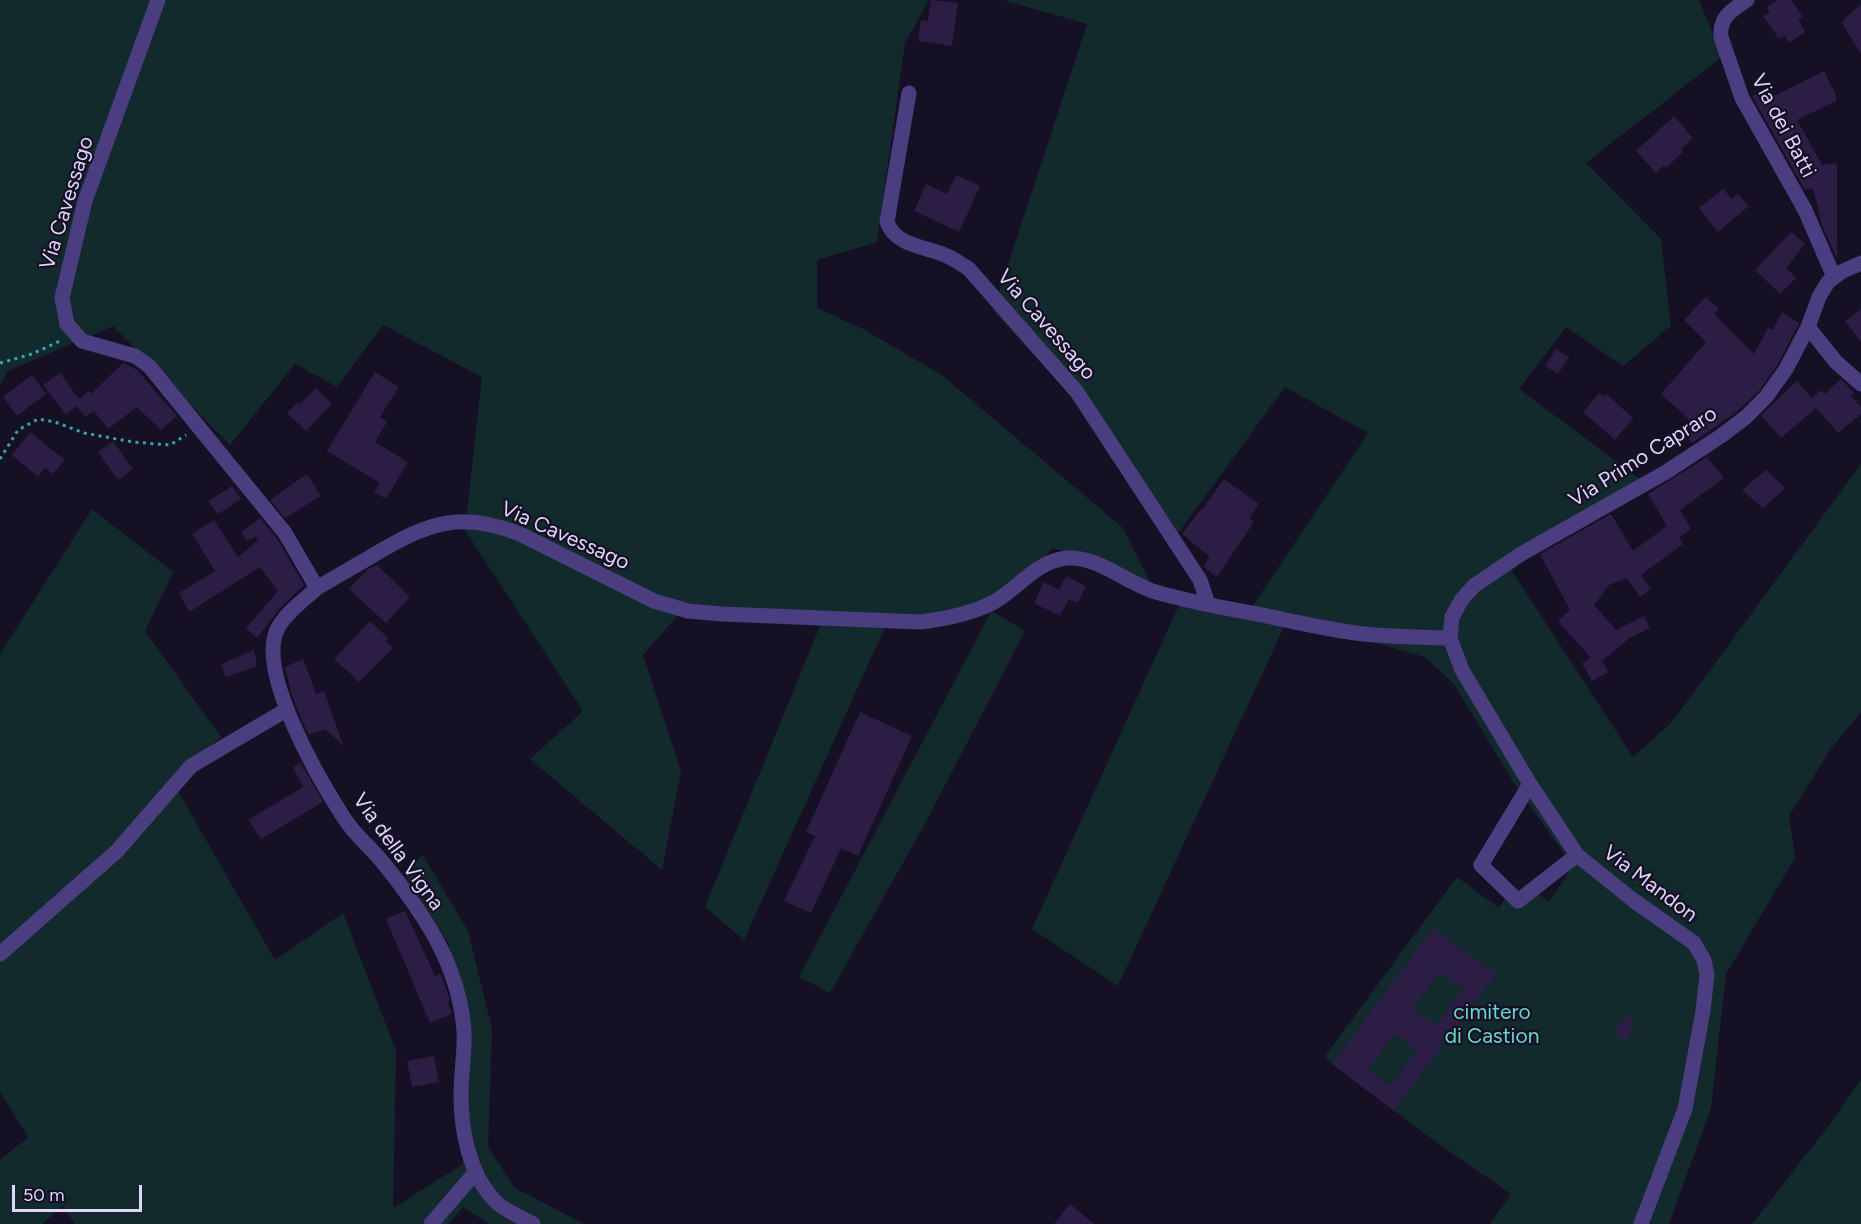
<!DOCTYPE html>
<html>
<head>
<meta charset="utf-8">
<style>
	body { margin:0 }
	#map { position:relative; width:1861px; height:1224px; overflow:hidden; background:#161024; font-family:Figtree,sans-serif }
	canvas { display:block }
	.scale { position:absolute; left:12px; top:1185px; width:130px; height:27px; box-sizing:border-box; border:3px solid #dfd5fd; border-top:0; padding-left:8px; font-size:18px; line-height:21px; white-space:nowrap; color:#dfd5fd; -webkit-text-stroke:4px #161024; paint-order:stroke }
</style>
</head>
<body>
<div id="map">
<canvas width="1861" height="1224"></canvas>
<div class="scale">50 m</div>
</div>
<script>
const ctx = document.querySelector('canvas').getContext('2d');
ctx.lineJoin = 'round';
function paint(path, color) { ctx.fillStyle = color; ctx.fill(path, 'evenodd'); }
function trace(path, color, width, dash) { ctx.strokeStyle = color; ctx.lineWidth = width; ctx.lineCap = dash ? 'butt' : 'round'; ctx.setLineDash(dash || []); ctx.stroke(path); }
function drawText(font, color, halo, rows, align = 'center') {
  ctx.font = font + ' Figtree,sans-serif'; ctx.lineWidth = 4.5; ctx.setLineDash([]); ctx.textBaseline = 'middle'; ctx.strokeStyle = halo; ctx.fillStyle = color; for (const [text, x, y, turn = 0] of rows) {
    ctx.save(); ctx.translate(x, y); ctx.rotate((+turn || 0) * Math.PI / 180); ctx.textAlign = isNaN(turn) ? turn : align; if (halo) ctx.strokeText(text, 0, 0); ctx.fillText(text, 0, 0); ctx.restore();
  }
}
paint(new Path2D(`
	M0 0H929L905 43 877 242 817 260V308L865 330 943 376 1123 528 1153 588 1252 607 1368 433 1285 387 1171 543 1077 402 993 310 1087 24 1003 0H1699L1722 57 1586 163 1661 239 1671 326 1623 366 1566 327 1519 389 1641 480 1506 562 1633 757 1672 722 1861 464V712L1830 750 1789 816 1795 858 1726 974 1711 1108 1669 1224H1490L1511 1194 1429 1137 1332 1064 1325 1056 1457 877 1499 908 1505 899 1538 894 1549 901 1573 866 1517 788 1454 684 1425 657 1288 618 1118 986 1032 929 1179 605 1098 561 1053 548 992 611 1025 631 927 820 830 993 799 977 991 612 885 627 744 940 705 907 820 626 677 616 643 655 681 771 662 870 530 759 583 711 465 530 482 377 383 325 337 387 295 364 230 445 113 326 8 371 0 385Z
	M92 509 173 572 145 631 221 737 171 779 275 960 343 913 396 1051 393 1208 463 1164 469 1029 448 943 403 873 423 855 468 931 492 1029 488 1147 515 1188 584 1224H489L463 1207 448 1224H75L63 1206 42 1224H0V1160L28 1137 0 1092V654Z
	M1861 1079V1224H1752L1830 1124Z`), '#132a2d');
paint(new Path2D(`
	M931 0 958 3 952 46 918 41 921 20 928 21Z
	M1777 0H1791L1803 17 1798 20 1805 32 1789 43 1785 36 1779 39 1763 16 1770 12 1767 7Z
	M1861 5V54L1842 23 1845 18Z
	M1824 71 1836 95V101L1797 120 1822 165 1837 163V259L1822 225 1813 188 1805 190 1752 96 1767 88 1772 97Z
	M1674 116 1693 138 1681 149 1683 152 1666 168 1664 165 1656 173 1636 151Z
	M956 175 980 186 959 232 914 211 926 184 947 194Z
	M1723 189 1732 199 1738 194 1749 206 1718 232 1699 208Z
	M1791 232 1805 244 1786 268 1796 278 1780 294 1755 270Z
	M1706 297 1719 309 1714 314 1754 354 1768 328 1773 330 1782 312 1799 323 1778 364 1759 391 1735 413 1692 443 1684 433 1695 425 1661 394 1706 342 1684 320Z
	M1861 309V342L1845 321Z
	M1556 349 1569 357 1558 374 1545 366Z
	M123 363 137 370 177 416 161 430 137 407 108 429 94 411 85 417 77 406 66 415 43 385 60 373 79 399 89 391 91 394Z
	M375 372 399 387 380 417 387 422 375 442 408 462 386 499 374 492 380 483 327 451Z
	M32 375 46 394 17 416 3 397Z
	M1841 379 1854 393 1851 395 1861 407V414L1838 433 1816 408 1781 438 1761 415 1797 381 1812 398 1821 390 1825 394Z
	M316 388 332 404 306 431 287 413 298 402 300 404Z
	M1599 393 1603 397 1606 394 1633 418 1615 440 1583 412Z
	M30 432 65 460 53 474 45 468 38 477 12 455Z
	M113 441 133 469 118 480 98 452Z
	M1707 457 1724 478 1680 510 1691 529 1679 537 1683 544 1641 575 1651 589 1640 597 1627 578 1609 585 1594 605 1616 630 1644 616 1650 628 1630 638 1602 661 1608 672 1592 681 1582 663 1591 658 1558 621 1570 610 1540 554 1611 514 1633 551 1667 526 1648 494Z
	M1766 470 1786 488 1763 508 1742 490Z
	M307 474 321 496 285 518 270 500Z
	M1224 479 1259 504 1249 518 1254 522 1217 577 1203 567 1210 557 1182 534 1201 509 1202 510Z
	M232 486 241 499 218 514 208 501Z
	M260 518 277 539 304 585 279 609 257 638 246 628 278 591 260 567 189 612 179 593 215 571 192 534 214 520 238 557 258 540 256 536 247 541 241 532Z
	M377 565 410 597 386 623 349 589 368 569Z
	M1066 576 1086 586 1078 603 1069 599 1060 616 1034 603 1044 582 1059 590Z
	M370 621 388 638 385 641 393 648 359 682 334 659Z
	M254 650 257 666 226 677 221 664Z
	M303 659 316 694 324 691 344 747 325 729 309 735 302 720 291 693 285 667Z
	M860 712 912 736 858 856 841 848 811 913 784 901 815 836 806 832Z
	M301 763 323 802 261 839 248 820 303 787 293 767Z
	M405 911 435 976 441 974 450 1000 447 1002 452 1014 430 1023 386 919Z
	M1433 928 1496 974 1394 1111 1332 1064ZM1440 972 1463 989 1436 1025 1412 1008ZM1395 1034 1417 1051 1390 1086 1368 1069Z
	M1625 1015 1637 1023 1625 1041 1613 1033Z
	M434 1056 439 1082 412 1087 407 1061Z
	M1070 1204 1094 1224H1054Z`), '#2b1d44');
trace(new Path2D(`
	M0 363 32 354 60 341
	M0 459 18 430 38 419 55 422 84 433 133 442 170 445 186 435`), '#36a4b0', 3, [3, 4.5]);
trace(new Path2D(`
	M158 0 85 201 62 298 67 324 82 341 135 356 149 366 285 533 317 588C337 576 357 565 377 553 430 522 461 511 520 534L654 601 688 611 722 614 920 622C945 619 971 614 994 602 1019 588 1036 561 1067 558 1100 556 1128 585 1159 593 1191 602 1224 608 1257 614 1292 621 1328 630 1364 634 1392 637 1421 637 1450 638
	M1747 0C1732 10 1719 17 1721 37L1742 98 1805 210 1834 277
	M909 93 887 222C896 247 926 246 947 256 954 259 961 264 968 268L1077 392 1200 580 1208 604
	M1808 327 1836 362 1861 384
	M317 588C304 600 288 611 279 626 253 667 320 781 344 818 353 833 368 845 380 859 401 884 429 923 443 953 455 979 462 1002 464 1031 465 1052 461 1073 461 1094 461 1131 469 1173 494 1200 503 1210 521 1217 533 1224
	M1530 784 1481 865 1518 901 1577 855
	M0 954 117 851 191 766 286 710
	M431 1224 475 1173
	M1641 1224 1685 1109 1703 1011 1707 975 1704 960 1694 943 1633 900 1577 855 1530 784 1462 670 1450 638 1452 617 1462 599 1475 585 1521 554 1666 472 1721 436 1746 417 1766 397 1786 369 1808 327 1819 297 1828 282 1841 272 1861 263`), '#4a3d80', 15);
drawText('21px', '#dfd5fd', '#161024', [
	["Via dei Batti",1783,126,62],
	["Via Cavessago",67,203,-73],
	["Via Cavessago",1046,325,49],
	["Via Primo Capraro",1643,457,-32],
	["Via Cavessago",565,536,24],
	["Via della Vigna",398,852,54],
	["Via Mandon",1650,884,37]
]);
drawText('21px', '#64d9ce', '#161024', [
	["cimitero",1492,1013],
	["di Castion",1492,1037]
]);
</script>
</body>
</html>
